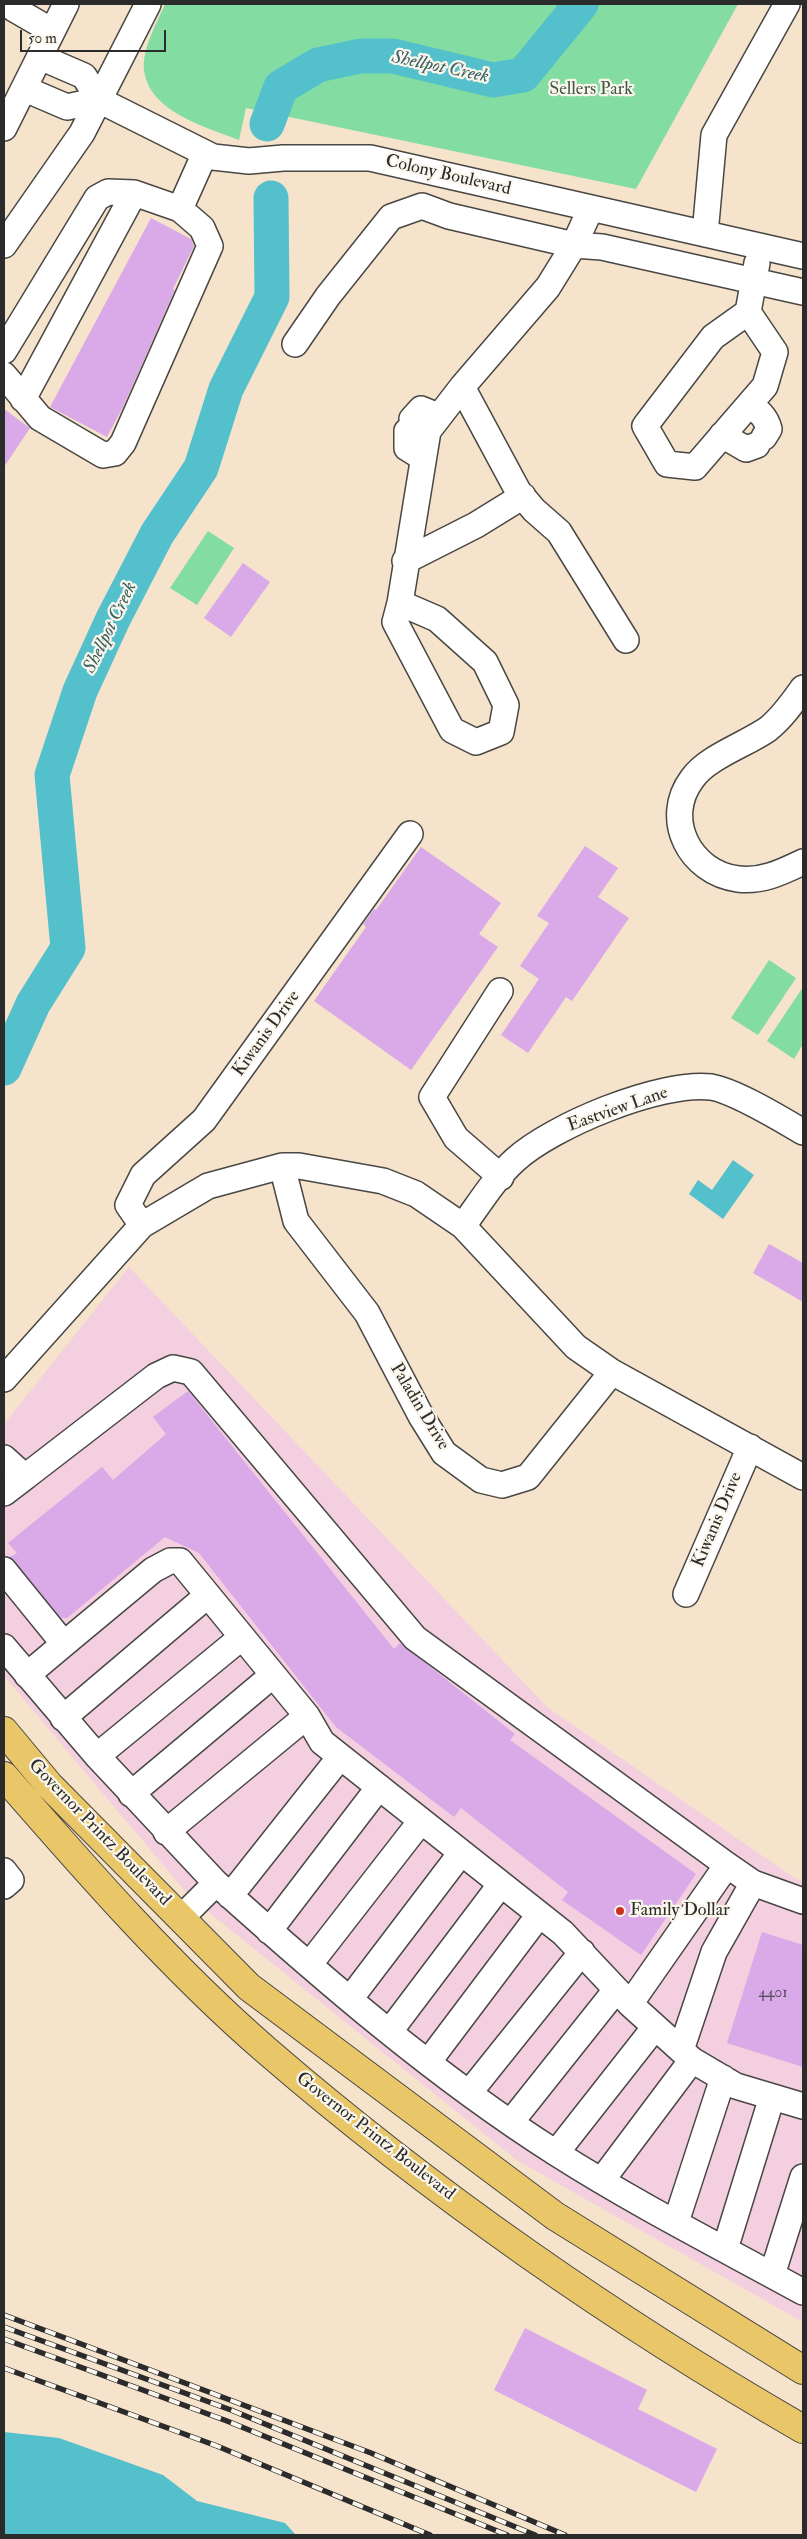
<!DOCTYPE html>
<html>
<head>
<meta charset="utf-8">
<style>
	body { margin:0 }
	#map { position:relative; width:807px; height:2539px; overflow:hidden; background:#f6e3cc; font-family:"IM FELL Double Pica",serif }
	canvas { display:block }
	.frame { position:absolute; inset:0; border:5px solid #2b2b2b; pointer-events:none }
	.scale { position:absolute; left:20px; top:30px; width:146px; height:22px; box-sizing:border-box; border:2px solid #2b2b2b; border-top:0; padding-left:6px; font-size:15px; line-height:18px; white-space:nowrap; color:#2b2b2b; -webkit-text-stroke:4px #fbf7ec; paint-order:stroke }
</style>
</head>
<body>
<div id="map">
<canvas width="807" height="2539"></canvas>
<div class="frame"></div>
<div class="scale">50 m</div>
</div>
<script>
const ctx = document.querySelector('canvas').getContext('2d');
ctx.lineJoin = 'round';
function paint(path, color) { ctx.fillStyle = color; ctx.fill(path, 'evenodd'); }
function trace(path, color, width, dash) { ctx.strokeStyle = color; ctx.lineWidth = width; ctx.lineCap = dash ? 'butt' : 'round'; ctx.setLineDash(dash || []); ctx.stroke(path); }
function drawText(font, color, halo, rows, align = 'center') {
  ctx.font = font + ' "IM FELL Double Pica",serif'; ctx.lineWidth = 4.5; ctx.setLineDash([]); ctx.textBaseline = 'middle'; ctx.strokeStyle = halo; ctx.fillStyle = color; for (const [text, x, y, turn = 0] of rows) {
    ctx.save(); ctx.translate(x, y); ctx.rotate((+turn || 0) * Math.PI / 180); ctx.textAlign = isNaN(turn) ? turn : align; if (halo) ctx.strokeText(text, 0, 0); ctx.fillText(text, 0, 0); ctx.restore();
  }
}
paint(new Path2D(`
	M129 1267 547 1707 796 1879 803 1881V2322L518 2161 191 1898 4 1676V1424Z`), '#f3cfe0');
paint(new Path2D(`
	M165 4H738L636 189 246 108 239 140C206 127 149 112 144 70 142 48 157 23 165 4Z
	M208 531 234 548 197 605 170 588Z
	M769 960 796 978 758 1035 731 1018Z
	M803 987V1044L794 1059 767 1041Z`), '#83dca1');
paint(new Path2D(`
	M733 1160 754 1175 723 1219 689 1194 698 1180 712 1190Z
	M4 2432 59 2438 163 2475 197 2501 285 2523 296 2535H4Z`), '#53c0cc');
trace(new Path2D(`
	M267 124 281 87 318 65 360 56H393L493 80 523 75 581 4
	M4 1068 33 1004 68 948 52 775 80 691 113 619 157 534 201 468 226 389 272 297 271 198`), '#53c0cc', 35);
paint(new Path2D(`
	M151 218 191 239 194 246 173 289 175 290 123 407 107 437 50 407Z
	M4 409 30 428 4 467Z
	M243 563 270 582 231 637 204 618Z
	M585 846 618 868 598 897 629 918 572 1001 566 997 528 1053 501 1035 539 979 520 966 549 923 537 916Z
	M421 847 501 903 479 934 498 947 411 1070 314 1001 366 927 363 924 374 909 376 910Z
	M769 1244 803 1263V1302L753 1273Z
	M188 1391 394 1649 400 1643 515 1734 510 1740 696 1874 641 1955 562 1900 568 1892 461 1808 454 1817 336 1727 199 1553 165 1537 67 1618H61L10 1557 17 1553 8 1543 102 1467 113 1480 166 1434 153 1417Z
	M762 1932 803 1945V2067L727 2043Z
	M525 2328 647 2390 638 2409 717 2449 696 2492 494 2390Z`), '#d9a9e8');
const minor = new Path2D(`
	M9 4 14 9 52 31
	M40 57 84 76 99 100
	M25 89 67 107 99 100
	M99 100 213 157 249 161 283 158H370L803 256
	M4 128 66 4
	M180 209 205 153
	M705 234 714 135 787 4
	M4 245 82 133 148 4
	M748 312 713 337 645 426 667 464 695 467 765 386 775 352 748 312 757 263
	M295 344 328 296 391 217 422 206 449 216 574 245 591 208
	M4 351 97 198 108 192 134 193 180 209 202 228 210 246 123 443 115 453 103 455 40 418 4 375
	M462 387 518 491 534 510 559 532 626 640
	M23 399 134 193
	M749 405C759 411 766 417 769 429L764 437
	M412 419 421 409 438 416
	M407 431V448L423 458
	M722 435 746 449 757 445
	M405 561 476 525 523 496
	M400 603 395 622 452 730 476 742 501 732 506 705 485 662 437 619 400 603 428 431 462 387 548 287 574 245 602 247 803 292
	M803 688C793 702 782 718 768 729 747 744 707 757 692 779 662 819 690 873 738 879 762 882 782 872 803 862
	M500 991 432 1097 456 1138 501 1177
	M282 1166 296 1221 367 1313 421 1416 444 1453 481 1480 502 1485 528 1477 612 1372
	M142 1225 128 1205 143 1175 204 1120 410 834
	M463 1226C479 1204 495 1178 515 1160 552 1126 660 1081 711 1087 735 1091 781 1119 803 1132
	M4 1379 142 1225 208 1186 282 1166H299L383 1181 416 1194 463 1226 576 1347 612 1372 803 1477
	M4 1458 25 1477 4 1493
	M25 1477 156 1376 173 1368 191 1372 415 1638 727 1865 753 1883 803 1901
	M4 1570 64 1644 153 1570 170 1561H180L307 1716 322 1742 563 1933 630 2004 692 2060 736 2086 803 2106
	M686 1594 750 1447
	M4 1647 97 1756 216 1883
	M27 1675 64 1644
	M63 1718 208 1595
	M97 1756 242 1637
	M131 1794 273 1675
	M166 1832 307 1716
	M4 1871 11 1880 4 1886
	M230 1896 340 1757
	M181 1918 216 1883C323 1979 435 2076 556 2153 636 2204 721 2247 803 2292
	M269 1931 379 1787
	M309 1965 421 1821
	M350 1999 461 1853
	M630 2004 727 1865
	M390 2031 501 1884
	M681 2050 714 1952 753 1883
	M429 2061 539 1915
	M469 2093 582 1952
	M511 2122 616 1990
	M556 2153 655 2027
	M602 2180 692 2060
	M676 2222 723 2078
	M725 2249 772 2097
	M772 2275 803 2177`);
const major = new Path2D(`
	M4 1731 49 1785 249 1987 555 2216 803 2370
	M4 1776C85 1869 173 1970 267 2051 430 2192 617 2322 803 2429`);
trace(minor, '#494743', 28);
trace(major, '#494743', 30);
trace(minor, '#fff', 25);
trace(major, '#e9c769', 28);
const rail = new Path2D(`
	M4 2315 371 2453 565 2535
	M4 2327 231 2410 535 2535
	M4 2339 227 2421 507 2535
	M4 2368 217 2446 430 2535`);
trace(rail, '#2b2b2b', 5.5);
trace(rail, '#fbf7ec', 4, [11]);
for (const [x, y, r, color] of [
	[620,1911,5,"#c8321e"]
]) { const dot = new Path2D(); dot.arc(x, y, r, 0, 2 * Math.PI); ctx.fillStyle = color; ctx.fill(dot); trace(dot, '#fbf7ec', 2); }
drawText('15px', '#564a5a', null, [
	["4401",773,1994]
]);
drawText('18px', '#415748', '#fbf7ec', [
	["Sellers Park",591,90]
]);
drawText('18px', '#2b2b2b', '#fbf7ec', [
	["Colony Boulevard",448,176,13],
	["Kiwanis Drive",267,1034,-54],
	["Eastview Lane",618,1110,-19],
	["Paladin Drive",419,1407,59],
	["Kiwanis Drive",718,1520,-67],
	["Governor Printz Boulevard",99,1833,46],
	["Governor Printz Boulevard",375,2137,38]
]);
drawText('18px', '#2b2b2b', '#fbf7ec', [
	["Family Dollar",630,1911]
], 'left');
drawText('italic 19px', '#395f63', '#fbf7ec', [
	["Shellpot Creek",440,68,12],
	["Shellpot Creek",111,628,-64]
]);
</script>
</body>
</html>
